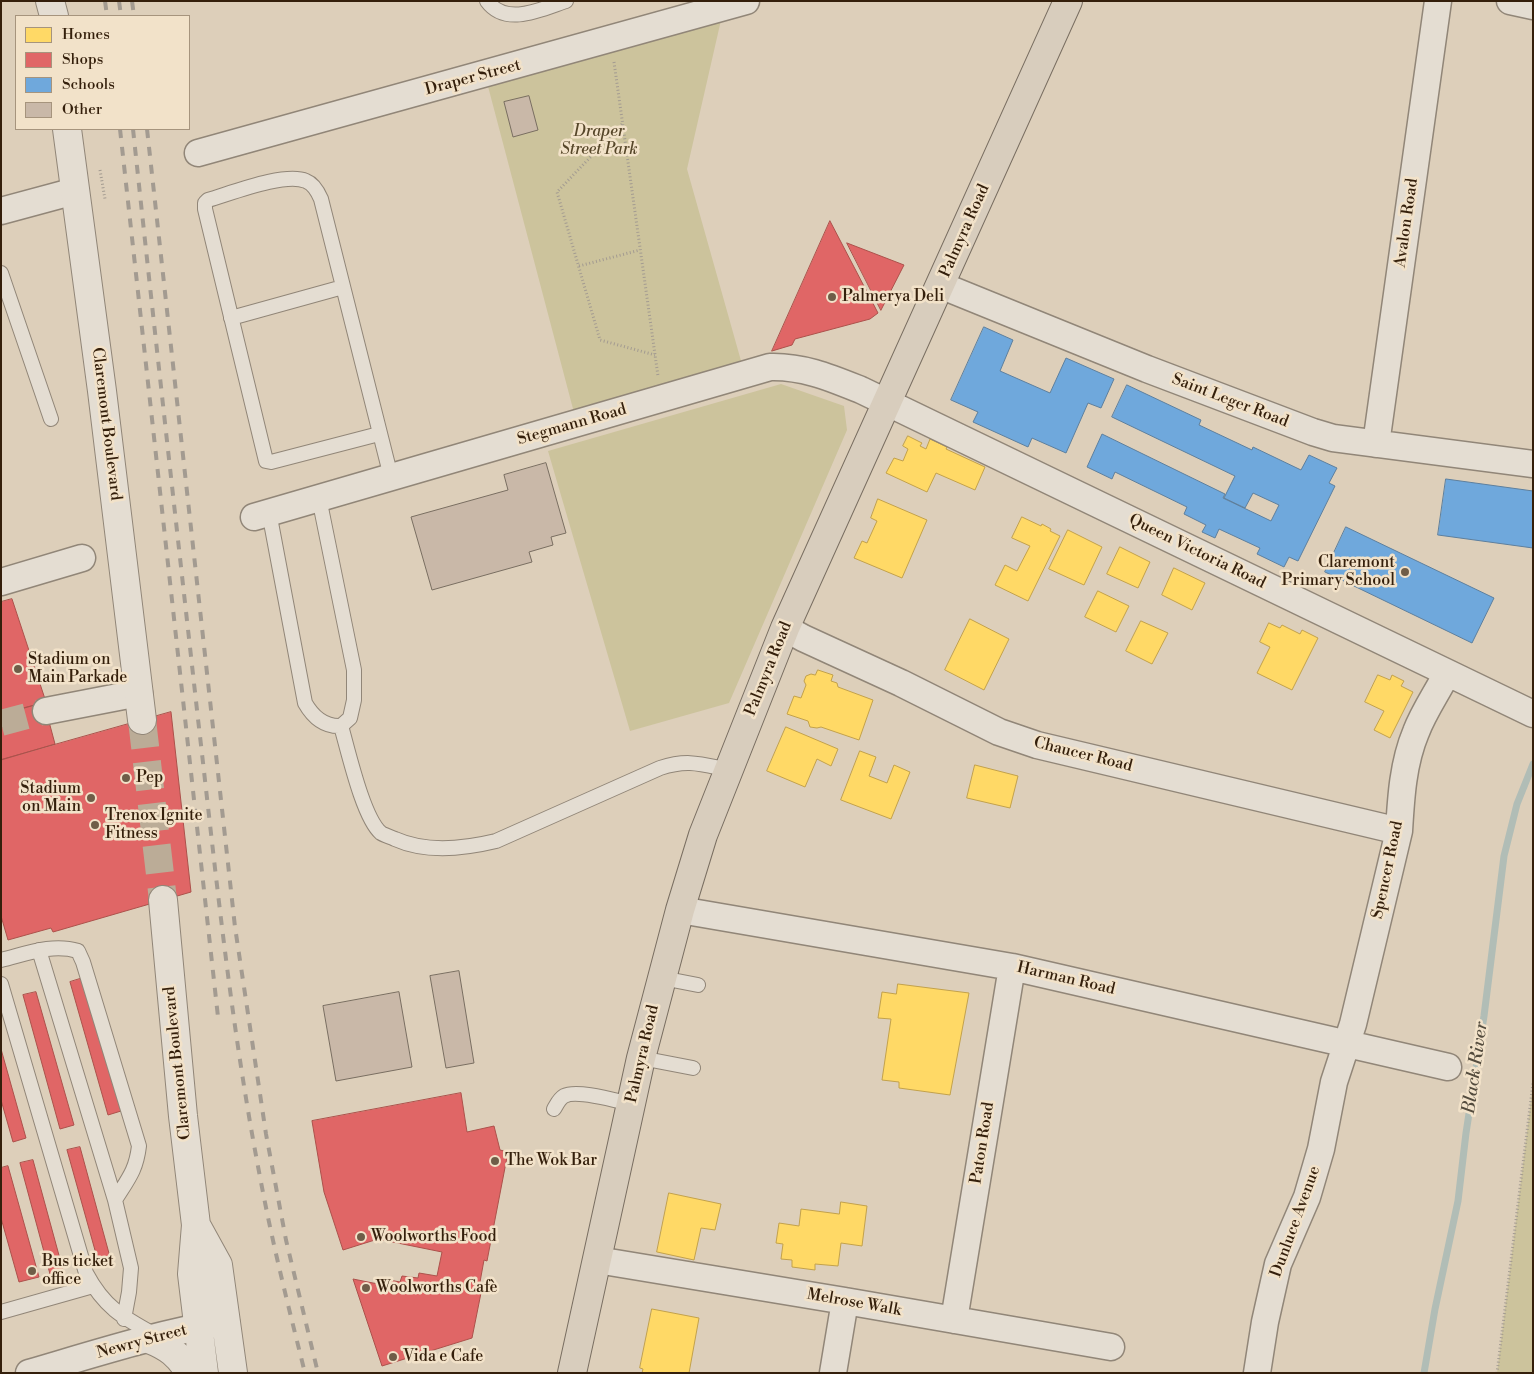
<!DOCTYPE html>
<html>
<head>
<meta charset="utf-8">
<style>
	body { margin:0 }
	#map { position:relative; width:1534px; height:1374px; overflow:hidden; background:#ddcfba; font-family:"Libre Bodoni",serif }
	canvas { display:block }
	.frame { position:absolute; inset:0; border:2px solid #341f0b; pointer-events:none }
	.legend { position:absolute; left:15px; top:15px; width:175px; height:115px; box-sizing:border-box; background:#f2e2c9; border:1px solid #a6947d; margin:0; padding:6px 9px; list-style:none; font-size:15px; color:#341f0b }
	.legend li { display:flex; align-items:center; gap:10px; height:25px }
	.legend b { width:25px; border:1px solid #a6947d }
</style>
</head>
<body>
<div id="map">
<canvas width="1534" height="1374"></canvas>
<div class="frame"></div>
<ul class="legend">
<li><b style="height:14px;background:#ffd966"></b>Homes</li>
<li><b style="height:14px;background:#e06666"></b>Shops</li>
<li><b style="height:14px;background:#6fa8dc"></b>Schools</li>
<li><b style="height:14px;background:#c9b8a8"></b>Other</li>
</ul>
</div>
<script>
const ctx = document.querySelector('canvas').getContext('2d');
ctx.lineJoin = 'round';
function paint(path, color) { ctx.fillStyle = color; ctx.fill(path, 'evenodd'); }
function trace(path, color, width, dash) { ctx.strokeStyle = color; ctx.lineWidth = width; ctx.lineCap = dash ? 'butt' : 'round'; ctx.setLineDash(dash || []); ctx.stroke(path); }
function drawText(font, color, halo, rows, align = 'center') {
  ctx.font = font + ' "Libre Bodoni",serif'; ctx.lineWidth = 5; ctx.setLineDash([]); ctx.textBaseline = 'middle'; ctx.strokeStyle = halo; ctx.fillStyle = color; for (const [text, x, y, turn = 0] of rows) {
    ctx.save(); ctx.translate(x, y); ctx.rotate((+turn || 0) * Math.PI / 180); ctx.textAlign = isNaN(turn) ? turn : align; if (halo) ctx.strokeText(text, 0, 0); ctx.fillText(text, 0, 0); ctx.restore();
  }
}
paint(new Path2D(`
	M724 7 687 169 745 375 577 424 485 75Z
	M781 384 844 406 847 430 729 703 630 731 548 451Z
	M1533 1083V1373H1497Z`), '#ccc39c');
const homes = new Path2D(`
	M908 436 922 443 920 446 926 449 930 439 947 447 946 449 985 467 975 490 936 473 927 492 886 473 894 458 903 461 908 449 903 446Z
	M878 499 927 520 902 578 854 558 862 541 867 543 877 521 871 518Z
	M1022 517 1041 526 1042 524 1051 529 1050 531 1060 536 1028 601 995 585 1005 565 1017 571 1030 546 1012 538Z
	M1068 530 1102 547 1084 585 1049 569Z
	M1120 547 1150 562 1138 588 1107 574Z
	M1174 568 1205 583 1192 610 1162 595Z
	M1098 591 1129 606 1116 632 1085 617Z
	M970 619 1009 639 984 690 945 670Z
	M1141 621 1168 633 1152 664 1126 651Z
	M1269 623 1280 628 1282 625 1300 634 1302 630 1318 638 1292 690 1257 673 1270 647 1260 642Z
	M818 670 833 675 831 681 837 683 838 687 873 700 859 740 821 727 817 728 810 727 808 721 787 714 794 696 801 698 806 685 804 681 806 676 811 674 815 675Z
	M1378 675 1390 680 1392 675 1404 681 1401 686 1413 692 1390 738 1374 730 1384 711 1365 702Z
	M786 727 838 749 831 766 817 759 805 787 767 771Z
	M860 751 876 757 869 776 887 783 894 765 910 772 891 819 841 800Z
	M975 765 1018 776 1010 808 967 798Z
	M898 984 969 993 950 1095 899 1088V1082L882 1080 891 1019 878 1018 882 992 896 994Z
	M669 1193 721 1204 715 1230 701 1228 694 1260 657 1252Z
	M841 1202 867 1206 862 1246 841 1243 838 1266 815 1264V1270L792 1267V1260L781 1259 783 1244 776 1243 779 1223 799 1226 801 1209 839 1214Z
	M652 1309 699 1318 689 1373H642L643 1369 640 1368Z`);
paint(homes, '#ffd966');
trace(homes, '#c2a14b', 1);
const shops = new Path2D(`
	M830 221 878 313 870 319 795 339 792 345 772 351Z
	M847 243 904 265 881 310Z
	M12 599 46 702 17 710 21 722 1 728V602Z
	M44 703 55 744 1 760V728L21 722 17 710Z
	M171 712 191 892 53 932 51 928 8 940 1 916V760Z
	M83 978 121 1111 108 1115 70 982Z
	M36 992 74 1125 60 1129 23 995Z
	M1 1049 26 1138 13 1142 1 1100Z
	M461 1093 467 1132 494 1126 500 1150 508 1152 487 1261 484 1260 480 1282 483 1283 472 1338 382 1366 353 1279 383 1285 384 1279 400 1282 402 1276 418 1278 419 1273 437 1276 442 1252 378 1239 343 1250 324 1192 312 1121Z
	M80 1147 110 1257 98 1261 67 1150Z
	M33 1160 63 1270 50 1274 20 1163Z
	M8 1166 39 1277 19 1282 1 1218V1168Z`);
paint(shops, '#e06666');
trace(shops, '#ac514b', 1);
const schools = new Path2D(`
	M984 327 1013 340 1000 371 1050 393 1066 358 1114 379 1101 408 1088 403 1066 453 1032 438 1028 447 973 422 978 412 951 400Z
	M1127 385 1201 420 1199 425 1252 450 1253 447 1301 470 1309 455 1337 468 1329 483 1335 486 1298 561 1289 557 1284 567 1257 554 1260 548 1219 529 1215 538 1202 532 1206 525 1184 514 1187 507 1115 472 1112 479 1087 467 1102 434 1225 494 1223 498 1271 521 1279 505 1253 493 1245 508 1224 498 1235 476 1112 417Z
	M1446 479 1533 491V548L1438 535Z
	M1346 527 1494 598 1472 643 1325 572Z`);
paint(schools, '#6fa8dc');
trace(schools, '#5d7f9d', 1);
trace(new Path2D(`
	M1424 1373 1435 1309 1458 1201 1466 1133 1484 1016 1504 856 1517 804 1533 764`), '#b1bdb6', 7);
const building = new Path2D(`
	M529 96 538 130 513 137 504 102Z
	M546 463 566 533 551 537 553 545 529 552 532 562 432 590 411 517 508 490 504 475Z
	M459 971 474 1063 446 1068 430 976Z
	M399 992 412 1067 336 1081 323 1006Z`);
paint(building, '#c9b8a8');
trace(building, '#796e61', 1);
trace(new Path2D(`
	M1 723 46 711`), '#bbac97', 26, [26, 13]);
trace(new Path2D(`
	M142 720 163 900`), '#bbac97', 28, [28, 14]);
const service = new Path2D(`
	M487 1C506 27 542 9 566 1
	M1 273 51 419
	M231 318 343 287
	M379 434 271 462 266 461 205 209V203L208 200C232 193 285 172 306 181 314 184 318 192 321 199L391 477
	M319 498 354 670V700L350 718 341 726C348 750 363 818 381 833 384 835 391 837 395 839 426 853 463 849 496 841L660 768C688 759 700 764 729 770
	M269 512 305 703C313 717 324 727 341 726
	M39 950 115 1200 131 1268 129 1292 124 1319
	M1 960C26 954 52 943 78 951L83 962 139 1146C136 1171 128 1179 115 1200
	M662 978 698 985
	M1 984 86 1273C104 1307 122 1317 155 1335
	M641 1058 693 1068
	M554 1109C557 1104 559 1099 564 1096 577 1089 617 1101 631 1104
	M1 1312 93 1286`);
const minor = new Path2D(`
	M1510 1 1533 6
	M198 153 746 1
	M1 211 75 191
	M940 285 1147 369 1313 432 1333 438 1533 464
	M1376 444 1438 1
	M254 517 770 367C803 366 831 378 861 390L1533 714
	M1 582 82 558
	M785 628 803 638 901 683 999 732 1037 745 1399 831
	M46 711 139 693
	M680 910 1012 967 1448 1067
	M597 1260 845 1301 1111 1347
	M954 1320 1012 967
	M29 1373C94 1354 159 1333 226 1322
	M833 1373 845 1301
	M1257 1373 1265 1322 1278 1264 1307 1197 1321 1149 1334 1082 1353 1024 1399 831C1401 797 1403 763 1416 732 1424 711 1437 693 1447 673`);
const tertiary = new Path2D(`
	M50 1 54 16
	M67 129 102 391 142 720
	M163 900 183 1116 196 1225 192 1274 204 1373
	M196 1225 218 1265 233 1373
	M149 1339C169 1347 178 1354 190 1373`);
const primary = new Path2D(`
	M572 1373 641 1058 680 910 703 835 785 628 1068 1`);
trace(service, '#918678', 16);
trace(minor, '#918678', 29);
trace(tertiary, '#918678', 30);
trace(primary, '#796e61', 30);
trace(new Path2D(`
	M614 62 658 376
	M622 124 557 192 600 340 655 355
	M100 170 105 199
	M579 266 640 250
	M1497 1373 1533 1083`), '#a39b91', 3, [1, 2.5]);
trace(service, '#e4ddd2', 14);
trace(minor, '#e4ddd2', 26);
trace(tertiary, '#e4ddd2', 28);
trace(primary, '#d8cdbd', 28);
trace(new Path2D(`
	M105 1 107 16
	M119 1 121 16
	M132 1 134 16
	M120 129 218 1017
	M133 129C154 326 176 522 198 719 216 874 231 1029 261 1182 273 1246 289 1309 305 1373
	M147 129 235 927 266 1134 286 1240 318 1373`), '#a39b91', 4, [9, 9]);
for (const [x, y, r, color] of [
	[832,297,5,"#6f5d48"],
	[1405,572,5,"#6f5d48"],
	[18,669,5,"#6f5d48"],
	[126,778,5,"#6f5d48"],
	[91,798,5,"#6f5d48"],
	[95,825,5,"#6f5d48"],
	[495,1161,5,"#6f5d48"],
	[361,1237,5,"#6f5d48"],
	[32,1271,5,"#6f5d48"],
	[366,1288,5,"#6f5d48"],
	[393,1357,5,"#6f5d48"]
]) { const dot = new Path2D(); dot.arc(x, y, r, 0, 2 * Math.PI); ctx.fillStyle = color; ctx.fill(dot); trace(dot, '#f2e2c9', 2); }
drawText('16px', '#341f0b', '#f2e2c9', [
	["Draper Street",473,78,-15],
	["Avalon Road",1407,223,-82],
	["Palmyra Road",965,231,-66],
	["Saint Leger Road",1230,401,21],
	["Claremont Boulevard",106,424,83],
	["Stegmann Road",572,425,-16],
	["Queen Victoria Road",1197,552,26],
	["Palmyra Road",769,669,-68],
	["Chaucer Road",1083,755,14],
	["Spencer Road",1388,870,-78],
	["Harman Road",1066,979,13],
	["Palmyra Road",643,1054,-77],
	["Claremont Boulevard",178,1063,-96],
	["Paton Road",983,1143,-81],
	["Dunluce Avenue",1296,1222,-70],
	["Melrose Walk",854,1303,10],
	["Newry Street",142,1342,-15]
]);
drawText('italic 16px', '#564629', '#f2e2c9', [
	["Draper",599,132],
	["Street Park",599,150]
]);
drawText('16px', '#341f0b', '#f2e2c9', [
	["Palmerya Deli",842,297],
	["Claremont",1395,563,"right"],
	["Primary School",1395,581,"right"],
	["Stadium on",28,660],
	["Main Parkade",28,678],
	["Pep",136,778],
	["Stadium",81,789,"right"],
	["on Main",81,807,"right"],
	["Trenox Ignite",105,816],
	["Fitness",105,834],
	["The Wok Bar",505,1161],
	["Woolworths Food",371,1237],
	["Bus ticket",42,1262],
	["office",42,1280],
	["Woolworths Cafè",376,1288],
	["Vida e Cafe",403,1357]
], 'left');
drawText('italic 18px', '#544c3e', '#f2e2c9', [
	["Black River",1476,1068,-82]
]);
</script>
</body>
</html>
